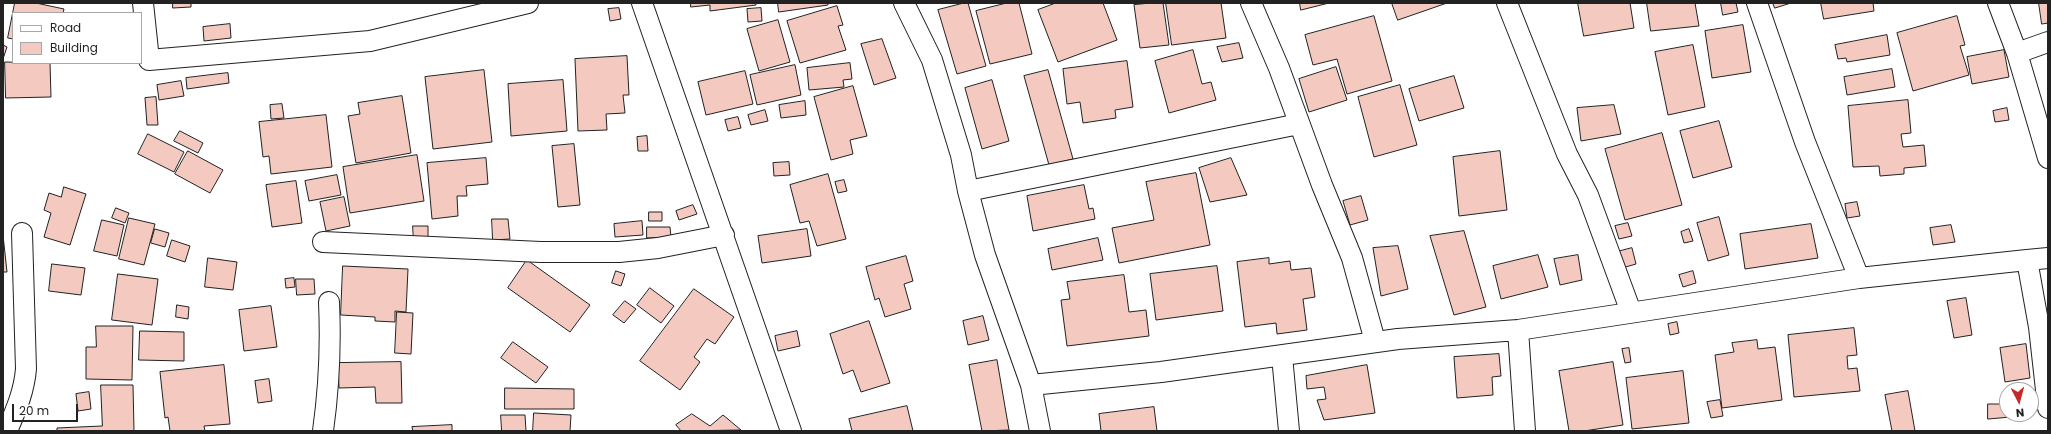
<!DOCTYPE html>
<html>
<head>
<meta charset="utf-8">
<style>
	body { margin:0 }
	#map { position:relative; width:2051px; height:434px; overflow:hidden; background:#fff; font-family:Poppins,sans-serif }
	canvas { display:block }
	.frame { position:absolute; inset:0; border:4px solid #222; pointer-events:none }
	.legend { position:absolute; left:12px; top:12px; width:130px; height:52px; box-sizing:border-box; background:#fff; border:1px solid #a7a7a7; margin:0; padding:5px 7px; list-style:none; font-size:12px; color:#222 }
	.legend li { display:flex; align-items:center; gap:8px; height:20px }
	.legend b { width:20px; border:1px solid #a7a7a7 }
	.north { position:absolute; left:1999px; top:382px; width:40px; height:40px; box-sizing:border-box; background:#fff; border:1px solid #a7a7a7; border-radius:50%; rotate:174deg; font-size:11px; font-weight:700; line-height:16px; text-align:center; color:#222 }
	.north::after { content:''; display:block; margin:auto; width:14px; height:18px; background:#c62828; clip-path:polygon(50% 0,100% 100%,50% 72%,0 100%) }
	.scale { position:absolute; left:12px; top:404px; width:66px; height:18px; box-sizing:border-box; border:2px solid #222; border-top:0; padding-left:5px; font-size:12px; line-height:14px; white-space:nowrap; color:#222; -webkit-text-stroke:3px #fff; paint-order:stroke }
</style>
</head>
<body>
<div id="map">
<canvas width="2051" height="434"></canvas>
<div class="frame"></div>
<ul class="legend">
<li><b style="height:5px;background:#fff"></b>Road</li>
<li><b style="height:11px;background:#f3c9c0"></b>Building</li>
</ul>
<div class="north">N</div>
<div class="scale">20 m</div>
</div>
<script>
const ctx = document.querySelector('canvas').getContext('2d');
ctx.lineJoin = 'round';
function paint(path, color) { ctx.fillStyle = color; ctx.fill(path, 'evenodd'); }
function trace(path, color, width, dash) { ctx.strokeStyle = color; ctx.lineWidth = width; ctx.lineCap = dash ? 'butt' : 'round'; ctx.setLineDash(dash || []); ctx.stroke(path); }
const building = new Path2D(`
	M15 3H36L64 9 63 13H13V39L8 38Z
	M173 3H191V7L173 8Z
	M691 3H756V5L710 11V5L691 7Z
	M778 3H828V5L779 12Z
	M964 3H968L986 66 957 74 938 10Z
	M1007 3H1019L1032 54 990 64 976 11Z
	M1056 3H1103L1117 40 1058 62 1038 10Z
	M1151 3H1163L1169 45 1140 48 1134 5Z
	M1166 3H1221L1226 38 1172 45Z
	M1300 3H1329L1301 10Z
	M1392 3H1447L1398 20Z
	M1578 3H1630L1634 28 1584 36Z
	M1647 3H1695L1699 26 1651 31Z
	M1721 3H1736L1738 12 1723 15Z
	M1773 3H1791L1775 8Z
	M1821 3H1873L1874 11 1824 19Z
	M2039 3H2048V23L2042 24Z
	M837 6 843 25 838 26 846 50 800 63 787 21Z
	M619 8 621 19 610 21 608 9Z
	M761 8 762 21 748 22 747 9Z
	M1374 16 1392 81 1347 94 1337 59 1313 65 1305 35Z
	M1957 16 1965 45 1960 46 1969 75 1913 91 1897 33Z
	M778 20 790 62 759 71 747 29Z
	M230 24 231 38 204 41 203 27Z
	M1743 25 1751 72 1712 78 1705 31Z
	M1887 35 1890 55 1847 62 1846 58 1838 59 1835 45Z
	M882 39 896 78 874 85 861 44Z
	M1239 43 1243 58 1222 62 1217 47Z
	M3 45 7 47 3 59Z
	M1693 45 1705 107 1668 115 1655 52Z
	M1193 50 1202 84 1211 82 1216 100 1169 113 1155 61Z
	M2004 50 2009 77 1972 84 1967 57Z
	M627 56 629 95H623L625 113 606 114 607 130 578 131 575 59Z
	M1127 61 1133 107 1115 110 1116 118 1083 123 1080 102 1067 104 1063 69Z
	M5 62 50 63 51 97 6 98Z
	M850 63 852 79 843 80 844 87 809 90 807 68Z
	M795 65 801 95 757 105 750 75Z
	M1336 67 1347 100 1309 112 1299 79Z
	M1892 69 1895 87 1847 95 1844 77Z
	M484 70 492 142 433 149 425 77Z
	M1048 70 1073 159 1049 165 1024 76Z
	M745 71 753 104 706 115 698 82Z
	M228 73 229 83 187 89 186 78Z
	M1454 76 1464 108 1419 121 1409 89Z
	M563 80 567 131 511 136 508 84Z
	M992 80 1009 141 982 149 965 88Z
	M181 81 184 96 159 100 157 85Z
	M1400 85 1417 145 1374 157 1358 97Z
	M853 86 867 136 850 140 853 154 831 160 814 97Z
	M402 96 411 153 356 163 348 116 360 114 358 103Z
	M156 97 158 125H147L145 98Z
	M1908 100 1911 133 1901 134 1903 147 1924 145 1926 166 1904 168V174L1880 176 1879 166 1853 167 1848 106Z
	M805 101 806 115 781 118 779 105Z
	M282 104 284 118 271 119 270 105Z
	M1614 105 1621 134 1581 141 1577 108Z
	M2007 108 2009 120 1995 122 1993 111Z
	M765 110 768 121 751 125 748 115Z
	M326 115 332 167 271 174 269 156 263 157 259 122Z
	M738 117 741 128 728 131 725 120Z
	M1719 121 1732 167 1693 178 1680 131Z
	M180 131 203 143 198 153 174 141Z
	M1662 133 1682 205 1625 220 1605 149Z
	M148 134 184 152 174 172 138 154Z
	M647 136 648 151H638L637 137Z
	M574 144 580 205 558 207 552 146Z
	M188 151 223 170 210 193 175 174Z
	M1500 151 1507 210 1459 216 1453 157Z
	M417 155 424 201 350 213 343 167Z
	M486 158 488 184 466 186 467 196H457L458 216 432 219 427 163Z
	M1231 158 1247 195 1210 202 1199 168Z
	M789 162 790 175 774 176 773 163Z
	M1196 173 1210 245 1119 263 1112 228 1154 220 1146 182Z
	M828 174 846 239 817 246 809 221 800 223 790 185Z
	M337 175 341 195 309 201 305 181Z
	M844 180 847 191 838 193 835 182Z
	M296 181 302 223 272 227 266 185Z
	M1084 185 1089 209 1093 208 1095 219 1033 231 1027 196Z
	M64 187 86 194 70 245 44 237 51 213 44 210 49 193 61 197Z
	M1361 196 1368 220 1350 225 1343 201Z
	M344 197 350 226 326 231 320 202Z
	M1857 202 1860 216 1847 218 1845 204Z
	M693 205 697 214 679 220 676 211Z
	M116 208 129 213 125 223 112 218Z
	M649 212H662V221H649Z
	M1719 217 1729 255 1708 261 1697 223Z
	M129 218 155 224 144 265 119 259Z
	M492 219H508L510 239 493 240Z
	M102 220 124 225 117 256 94 251Z
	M642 221 643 235 615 237 614 224Z
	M1628 223 1632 236 1619 239 1615 226Z
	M1811 224 1818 258 1745 269 1740 234Z
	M1951 225 1955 242 1933 245 1930 228Z
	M413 226H428V242H414Z
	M647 227H670L671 237 647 238Z
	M155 229 169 233 165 247 151 243Z
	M807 229 811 256 762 263 758 236Z
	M1689 229 1693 241 1684 243 1681 232Z
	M1464 231 1486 307 1454 315 1430 236Z
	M3 235 7 272H3Z
	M1098 238 1103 260 1052 270 1048 249Z
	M172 240 190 246 185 262 167 256Z
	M1398 246 1408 289 1381 296 1373 248Z
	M1632 248 1636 264 1622 268 1617 252Z
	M1538 255 1548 287 1501 299 1493 266Z
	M1578 255 1582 280 1560 285 1554 259Z
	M906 256 913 281 904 284 911 309 885 317 879 298 875 300 866 267Z
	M208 258 237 262 233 290 205 287Z
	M1269 258V264L1290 261 1291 270 1311 268 1315 297 1303 299 1307 330 1277 334 1276 323 1245 327 1237 262Z
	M527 260 590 305 570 332 508 288Z
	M52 264 85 268 81 295 49 291Z
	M343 266 408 269 406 312 395 311V322L375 321V317L341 315Z
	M1217 266 1223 311 1156 320 1150 274Z
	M616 271 625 274 621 286 612 283Z
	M1693 271 1696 283 1683 287 1679 275Z
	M118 274 158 279 152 325 112 320Z
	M1124 275 1129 312 1146 310 1149 336 1067 346 1061 300 1070 299 1067 282Z
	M294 278 295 287 286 288 285 279Z
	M296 279H314L315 294 297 295Z
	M650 288 674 306 661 323 637 305Z
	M694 289 734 317 715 344 707 339 694 357 700 362 680 390 640 361Z
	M1966 298 1972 335 1954 338 1947 301Z
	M625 301 636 309 624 323 613 315Z
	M177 305 189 307 188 319 176 317Z
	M271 306 277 347 244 351 239 310Z
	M397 312 413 313 411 354 395 353Z
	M983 316 989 340 968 345 963 321Z
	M869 321 890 383 861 392 853 370 843 374 830 334Z
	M1677 322 1679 333 1670 335 1668 324Z
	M96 326H133L132 380 86 379V347H96Z
	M1854 328 1857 355 1847 356 1848 369 1857 368 1860 391 1794 397 1788 335Z
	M140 331 184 332V361L139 360Z
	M797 331 800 346 778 351 775 336Z
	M1757 340 1758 349 1775 347 1782 400 1722 408 1715 355 1734 352 1732 343Z
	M513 342 548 367 536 383 501 358Z
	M2026 344 2030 378 2005 382 2000 348Z
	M1629 348 1631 362 1625 363 1622 349Z
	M1499 354 1501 376 1492 377 1493 395 1457 398 1454 357Z
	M997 360 1009 430 982 431 969 365Z
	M401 362 402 403H376L375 387 339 388 338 363Z
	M1613 362 1623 425 1584 431H1569L1559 371Z
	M224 365 230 424 204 426 205 431H170L168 417 165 418 160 372Z
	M1367 365 1375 413 1324 420 1317 400 1326 399 1324 387 1307 389 1306 376Z
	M1683 371 1689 423 1632 429 1626 378Z
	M269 379 272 401 258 403 255 381Z
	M101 385H133L134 431H57V428L102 426Z
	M505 388 574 389V409H505Z
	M1908 391 1915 431H1892L1885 395Z
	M89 392 91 409 78 411 76 394Z
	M1720 400 1723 416 1711 418 1707 402Z
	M1988 404H2007V414H2011V417L1988 419Z
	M907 406 913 431H852L849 419Z
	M1154 407 1157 431H1101L1099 414Z
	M534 413 571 415 570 431H533Z
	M692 414 710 426 723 415 741 430 681 431 676 425Z
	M501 415H525L526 431H502Z
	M452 425V431H413L412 427Z`);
paint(building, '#f3c9c0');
trace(building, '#222', 1);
const minor = new Path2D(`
	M143 3 149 60 370 41 528 3
	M642 3 791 431
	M904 3 932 60 961 155 968 191 985 255 1031 385 1161 372 1398 339 1518 330 1859 278 2027 260
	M1251 3 1279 68 1322 185 1352 258 1375 341
	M1507 3 1567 154 1588 195 1631 312
	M1757 3 1805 142 1859 278
	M1998 3 2017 53 2048 158
	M2017 53 2048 42
	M968 191 1299 124
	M323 242 541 252H619L658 248 724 235
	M2048 258 2027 260 2039 327 2048 408
	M1518 330 1525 431
	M1282 356 1289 431
	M1031 385 1040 431
	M7 431C16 410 24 392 26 369L22 233
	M323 431C329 388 331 346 329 302`);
trace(minor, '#222', 22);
trace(minor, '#fff', 20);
</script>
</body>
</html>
